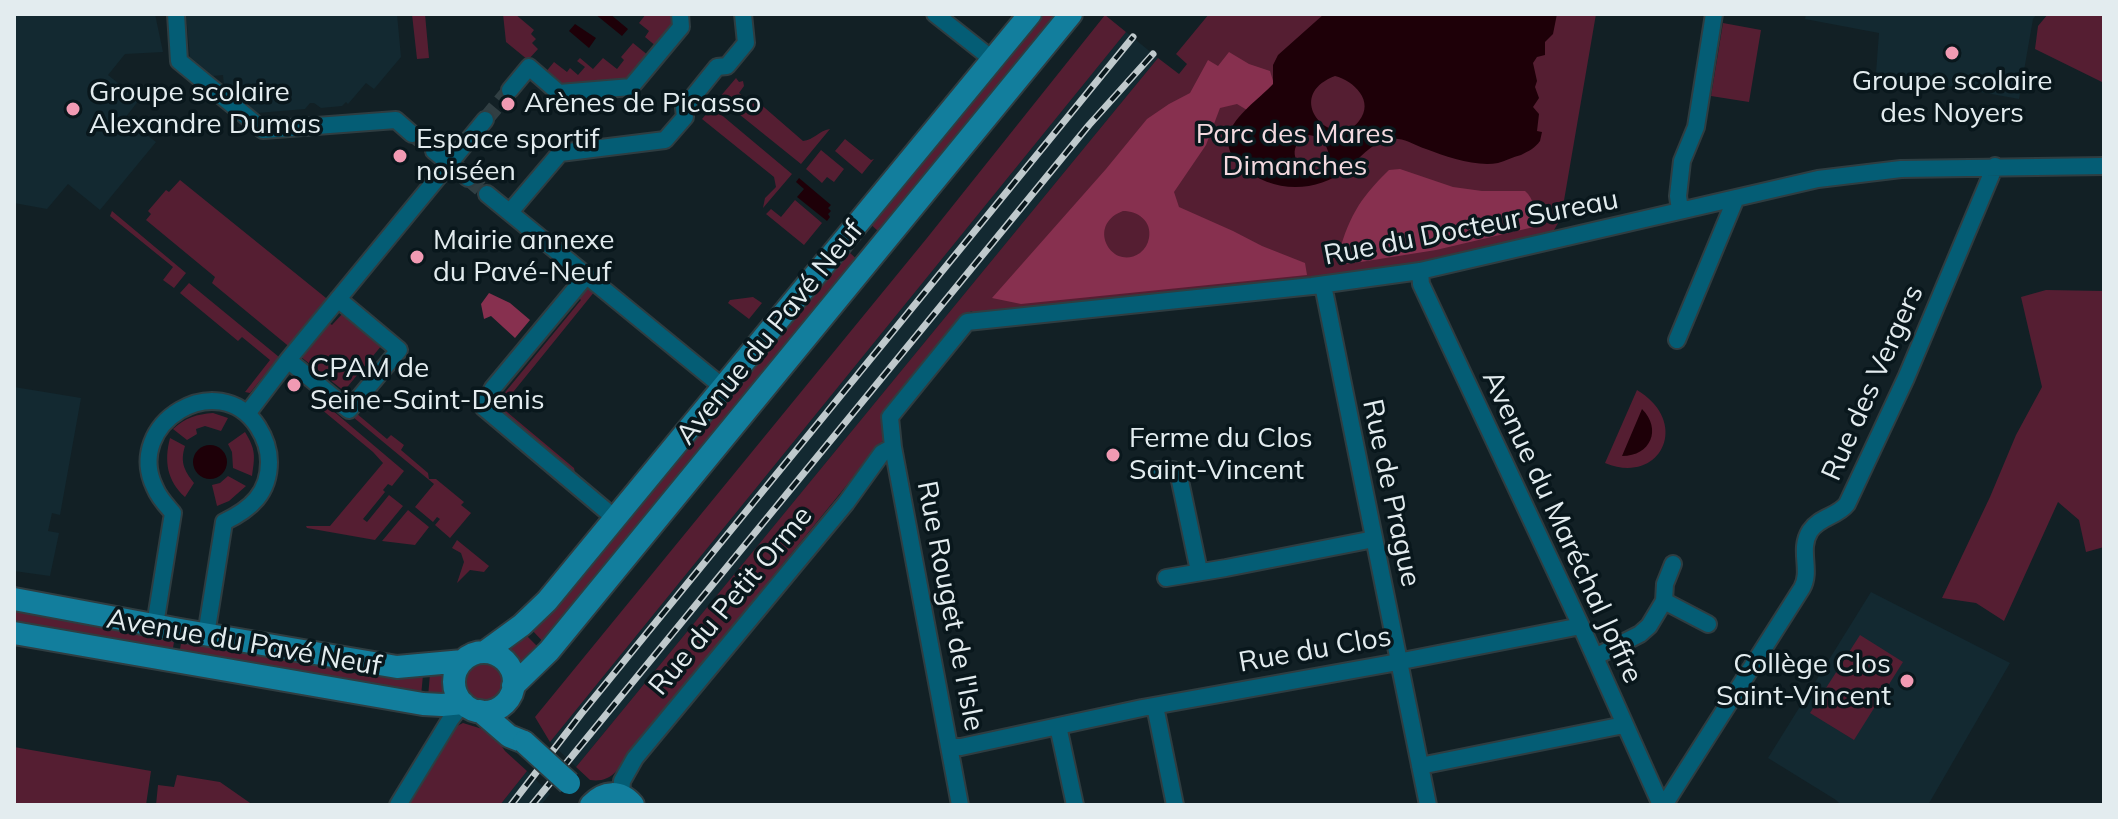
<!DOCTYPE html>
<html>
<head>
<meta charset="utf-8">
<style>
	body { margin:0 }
	#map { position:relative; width:2118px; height:819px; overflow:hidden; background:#122025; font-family:Mulish,sans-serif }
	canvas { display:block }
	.frame { position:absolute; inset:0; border:16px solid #e3ecef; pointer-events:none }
</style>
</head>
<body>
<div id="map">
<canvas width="2118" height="819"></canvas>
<div class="frame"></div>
</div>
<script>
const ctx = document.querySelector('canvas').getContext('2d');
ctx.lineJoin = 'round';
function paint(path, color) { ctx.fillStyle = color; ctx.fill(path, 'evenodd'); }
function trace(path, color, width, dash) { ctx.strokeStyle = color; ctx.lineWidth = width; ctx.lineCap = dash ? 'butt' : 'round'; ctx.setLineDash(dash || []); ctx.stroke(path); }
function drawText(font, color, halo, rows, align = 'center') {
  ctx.font = font + ' Mulish,sans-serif'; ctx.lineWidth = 7; ctx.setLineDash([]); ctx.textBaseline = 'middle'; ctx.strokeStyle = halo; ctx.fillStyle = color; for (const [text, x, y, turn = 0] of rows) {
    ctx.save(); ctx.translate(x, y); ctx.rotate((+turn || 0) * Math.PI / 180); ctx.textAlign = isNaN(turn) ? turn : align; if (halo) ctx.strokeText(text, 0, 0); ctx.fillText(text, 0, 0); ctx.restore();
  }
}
paint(new Path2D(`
	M14 14H155L163 52 125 54 108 75 139 100 125 118 156 142 100 210 68 184 47 209 14 203Z
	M186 14H397L401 57 374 89 366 83 348 104 346 102 342 106 321 108 314 103H310L305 109 257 113 224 87 223 75 213 76 190 57Z
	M1806 14H2037L2033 19 2019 99 1876 73 1879 33 1805 19Z
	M1126 32 1158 58 576 767 550 742Z
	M14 387 81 398 60 515 52 513 48 531 59 533 50 576 14 571Z
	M1871 592 2010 663 1928 805H1841L1836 800 1768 758Z
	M527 771 550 794 541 805H500Z`), '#132931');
paint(new Path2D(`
	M412 14H425L429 58 417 59Z
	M503 14H515L534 30 531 34 536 39 532 43 538 49 528 60 506 42Z
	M646 14H675L676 24 657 47 645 37 649 31 639 23Z
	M1040 14H1061L865 255 861 252 878 231 868 222Z
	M1209 14H1596L1561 218 1547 242 1420 271 976 314 971 311 882 420 885 438 628 755C618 770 611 783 590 780L576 767 1158 58 1179 74 1187 64 1176 54Z
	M2048 14H2104V83L2035 49 2038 26Z
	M1105 15 1126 32 550 742 535 717 927 238Z
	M1723 23 1761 30 1749 102 1711 96Z
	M633 43 649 56 631 79 561 86 545 73 554 62 567 72 570 68 578 75 585 67 577 61 580 58 593 69 603 58 617 69 624 60 621 57Z
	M736 78 739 82 743 81 744 86 739 93 746 99 750 95 803 141C814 140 818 131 830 129L801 164 719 98Z
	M712 107 792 174 763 208 765 198 776 187 774 177 702 119Z
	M845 139 871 160 874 159 862 174 835 151Z
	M821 150 844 169 834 182 827 177 822 183 806 169Z
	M180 180 331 302 292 349 212 283 215 277 146 220 151 214 148 211 166 190 169 192Z
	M795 200 822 223 804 245 766 214 771 209 781 217Z
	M112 211 186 273 174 288 163 280 173 267 110 216Z
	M863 230 866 232 850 253 860 262 546 645 532 630Z
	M189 283 279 357 250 393 245 392 270 360 242 337 238 341 180 293Z
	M591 287 595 291 501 407 574 468 576 477 492 410 496 391 502 396 581 300 575 294 583 289Z
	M2046 290 2104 291V547L2086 552 2079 520 2058 502 2004 621 1976 603 1942 598 1990 497 2016 435 2042 387 2021 297Z
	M753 297 762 303 749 319 728 303 730 300Z
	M343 313 382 345 344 391 301 357 329 323 332 325Z
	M1637 390C1692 423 1660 486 1605 463Z
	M319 399 404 471 392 486 388 484 383 490 385 492 363 519 367 522 389 495 403 506 375 540 307 528 306 526H330L383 463 373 452 315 404Z
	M213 413 228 418 221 431 205 426 196 429 197 434 187 440 173 429C185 418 197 414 213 413Z
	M356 413 387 439 391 435 404 445 401 450 428 473 429 479H436L464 502 461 505 471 513 450 538 435 525 440 519 437 517 433 522 415 507 434 484 353 417Z
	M245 432C256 450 255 456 252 476L233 468 232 452 228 444Z
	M170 438 185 446C180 462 184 470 194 483L185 497C167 481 164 461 170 438Z
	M228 476 246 486 229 501 217 506 212 485 220 483Z
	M408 510 429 527 415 545 382 541Z
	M457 540 489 566 484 572 470 570 457 583 464 562 461 553 452 548Z
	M14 609 175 636 172 654 14 628Z
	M526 635 541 650 523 668 509 649Z
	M1860 635 1903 662 1854 740 1810 713Z
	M182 638 423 675 421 696 179 655Z
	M465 683a19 19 0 1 1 38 0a19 19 0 1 1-38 0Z
	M430 674H443L445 697H428Z
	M463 723 492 732 505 751 527 771 500 805H405L457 726Z
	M14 747 151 771 146 805H14Z
	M177 775 220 782 253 805H156L158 785 174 787Z`), '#551e32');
paint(new Path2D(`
	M1229 52 1249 64 1270 71 1274 84 1247 110 1237 104 1220 108 1206 145 1174 192 1179 207 1233 231 1262 246 1305 263 1307 275 1021 304 992 298 1106 169 1147 119 1169 104 1190 93 1208 60 1218 66ZM1123 211C1138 211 1152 221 1149 238 1148 244 1145 249 1140 253 1112 272 1085 225 1123 211Z
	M1400 169 1453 187 1482 191H1525C1534 198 1536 214 1538 226L1436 250 1348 264 1337 260C1348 219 1358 200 1389 170Z
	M489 293 510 303 530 320 515 338 491 316 484 319 481 304Z`), '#87304f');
paint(new Path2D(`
	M595 14H610L628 29 622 36Z
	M1324 14H1557L1553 34 1545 42V55L1537 57 1533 63 1537 81 1535 87 1539 98 1533 107 1539 114 1537 131 1542 132 1540 141C1535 148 1529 151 1521 155 1513 157 1505 161 1498 163 1476 167 1447 157 1426 149 1416 146 1408 140 1398 139 1376 136 1362 157 1347 169 1315 194 1271 193 1241 166 1231 157 1226 147 1229 134 1234 116 1260 98 1273 84V65L1278 55ZM1335 76C1354 81 1375 101 1359 121 1334 153 1280 97 1335 76ZM1309 135 1323 138 1329 154C1328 158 1327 163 1324 166 1308 185 1276 149 1309 135Z
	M575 24 596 38 589 48 569 31Z
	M799 178 831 205 828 208 831 211 828 214 830 217 827 221 797 197 804 189 796 182Z
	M1642 409C1662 429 1651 456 1622 456Z
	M193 462a17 17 0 1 1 34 0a17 17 0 1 1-34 0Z`), '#1e0008');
trace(new Path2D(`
	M485 120 510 90
	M412 134 434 151
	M468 178 487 194`), '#313f43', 16, [16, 8]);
const street = new Path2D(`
	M176 14 179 61 263 130 396 120 412 134
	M935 14 992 59
	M510 90 529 67 559 93 631 87 681 27 680 14
	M434 151 468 178
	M487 194 724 388
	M1680 210 1678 196 1682 161 1696 127 1714 14
	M510 212 560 153 665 140 685 117 684 108 717 67 727 66 746 43 743 14
	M1420 271 1421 284 1581 626 1661 805
	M586 276 493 388 483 407 616 519
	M1323 285 1428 805
	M1677 340 1736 198
	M288 360 349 410 399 350 338 299
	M247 414 288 360 485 120
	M1158 470H1173L1179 476 1199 571
	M1166 578 1226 568 1374 539
	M1664 601 1708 624
	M155 625 173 513C166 505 159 498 155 488 123 423 219 366 258 427 265 438 269 448 269 462 269 493 251 509 224 522L206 635
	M1595 657 1640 634 1649 626 1664 601 1665 584 1673 564
	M1155 706 1175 805
	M1058 726 1075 805
	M950 747H961L1142 708 1387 664 1581 626
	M1420 766 1624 725
	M621 795 622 781 635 758 846 503 882 453 893 447
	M398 805 450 720 463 703
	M960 805 893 447 890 417 967 322 1312 286 1420 271 1818 179 1901 169 2104 166
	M1661 805 1668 799 1802 588C1812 570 1798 550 1810 531 1820 516 1837 517 1847 504L1906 378 1995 166`);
const secondary = new Path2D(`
	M14 599 180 630 397 667 463 661
	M14 633 423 704 442 705 463 703
	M485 652 522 625 547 601 1030 14
	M454 682a30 30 0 1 1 60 0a30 30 0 1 1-60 0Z
	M513 686 549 651 1071 14
	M480 711 509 736 524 742
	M591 805C604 791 620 790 633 805`);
trace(street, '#2f3d41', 20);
trace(secondary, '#2f3d41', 26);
trace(street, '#045d75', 16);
trace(secondary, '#127e9d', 22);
const rail = new Path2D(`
	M511 805 581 714 1133 37
	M532 805 1089 125 1153 54`);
trace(rail, '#bfc9cc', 7);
trace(rail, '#09171c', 4, [12]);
const secondaryBridge = new Path2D(`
	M524 742 569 783`);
trace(secondaryBridge, '#2f3d41', 26, []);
trace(secondaryBridge, '#127e9d', 22);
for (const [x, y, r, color] of [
	[1952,53,8,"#f19ab3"],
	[508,104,8,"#f19ab3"],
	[73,109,8,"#f19ab3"],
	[400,156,8,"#f19ab3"],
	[417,257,8,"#f19ab3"],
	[294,385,8,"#f19ab3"],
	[1113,455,8,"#f19ab3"],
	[1907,681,8,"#f19ab3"]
]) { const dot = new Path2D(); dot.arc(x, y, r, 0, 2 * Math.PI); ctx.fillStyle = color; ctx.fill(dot); trace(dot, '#09171c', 3); }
drawText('28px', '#e3ecef', '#09171c', [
	["Groupe scolaire",1952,82,"center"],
	["des Noyers",1952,114,"center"],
	["Groupe scolaire",89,93],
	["Alexandre Dumas",89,125],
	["Arènes de Picasso",524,104],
	["Espace sportif",416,140],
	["noiséen",416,172],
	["Mairie annexe",433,241],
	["du Pavé-Neuf",433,273],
	["CPAM de",310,369],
	["Seine-Saint-Denis",310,401],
	["Ferme du Clos",1129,439],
	["Saint-Vincent",1129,471],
	["Collège Clos",1891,665,"right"],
	["Saint-Vincent",1891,697,"right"]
], 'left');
drawText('28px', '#f3d9df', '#09171c', [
	["Parc des Mares",1295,135],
	["Dimanches",1295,167]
]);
drawText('28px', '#e3ecef', '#09171c', [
	["Rue du Docteur Sureau",1471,228,-11],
	["Avenue du Pavé Neuf",770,333,-51],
	["Rue des Vergers",1873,383,-66],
	["Rue de Prague",1391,493,78],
	["Avenue du Maréchal Joffre",1562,527,65],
	["Rue du Petit Orme",731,601,-50],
	["Rue Rouget de l'Isle",950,606,79],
	["Avenue du Pavé Neuf",244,643,10],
	["Rue du Clos",1315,650,-10]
]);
</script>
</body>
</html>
